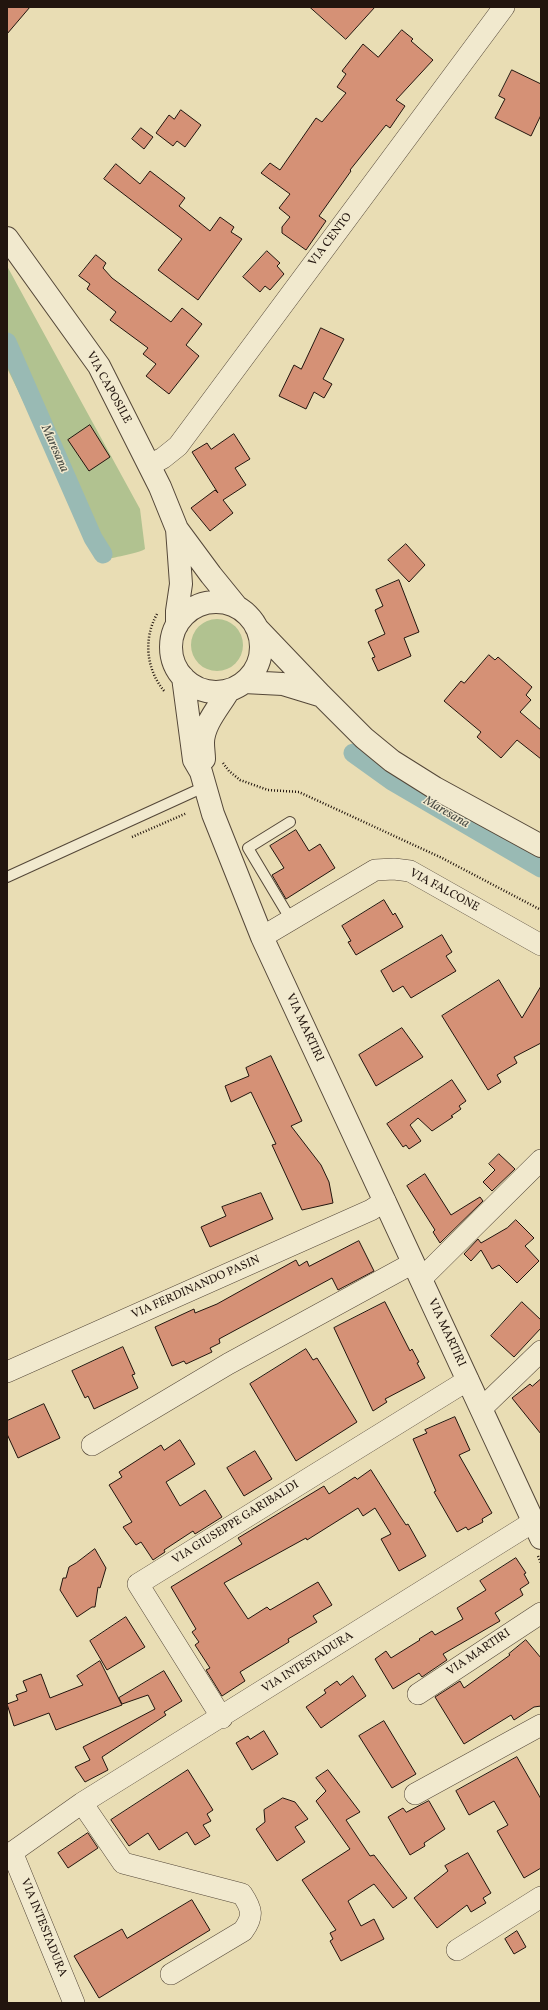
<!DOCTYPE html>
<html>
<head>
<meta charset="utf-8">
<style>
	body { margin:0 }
	#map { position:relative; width:548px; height:2010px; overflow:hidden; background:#e9ddb4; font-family:Vollkorn,serif }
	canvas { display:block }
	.frame { position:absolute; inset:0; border:8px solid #22150e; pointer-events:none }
</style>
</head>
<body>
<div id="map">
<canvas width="548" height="2010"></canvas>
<div class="frame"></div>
</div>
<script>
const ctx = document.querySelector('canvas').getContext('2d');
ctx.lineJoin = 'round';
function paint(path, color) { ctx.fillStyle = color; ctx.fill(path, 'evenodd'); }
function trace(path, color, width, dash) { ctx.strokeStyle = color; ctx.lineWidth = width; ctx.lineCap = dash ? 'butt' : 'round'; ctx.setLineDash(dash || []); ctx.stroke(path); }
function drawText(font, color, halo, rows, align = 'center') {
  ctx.font = font + ' Vollkorn,serif'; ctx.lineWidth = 3; ctx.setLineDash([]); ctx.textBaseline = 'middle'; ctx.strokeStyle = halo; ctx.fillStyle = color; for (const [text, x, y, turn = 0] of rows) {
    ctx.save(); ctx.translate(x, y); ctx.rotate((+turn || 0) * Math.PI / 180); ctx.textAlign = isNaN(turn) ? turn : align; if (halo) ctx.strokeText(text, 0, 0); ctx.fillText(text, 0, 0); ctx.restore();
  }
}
paint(new Path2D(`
	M7 266 140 509 145 549C142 552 113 558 107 559L97 554 7 368Z
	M191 645a26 26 0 1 1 52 0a26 26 0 1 1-52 0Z`), '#b1c290');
trace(new Path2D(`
	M7 342 93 538 103 554
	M353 753 392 781 541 868`), '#99bab4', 19);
const building = new Path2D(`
	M7 7H30L7 34Z
	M310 7H375L346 39Z
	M402 30 413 39 411 41 433 60 396 100 405 106 390 128 386 125 350 170 351 171 319 216 326 221 306 250 282 233V227L290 217 279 208 290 194 261 173 270 163 280 170 316 118 322 122 346 93 337 87 346 74 342 71 363 44 378 57Z
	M512 70 541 84V115L531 136 495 118 505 99 499 96Z
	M181 110 201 125 185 147 177 141 173 146 156 133 169 115 174 119Z
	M141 128 153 137 144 149 132 139Z
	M116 164 140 184 150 171 185 198 179 206 210 231 220 217 234 227 231 232 242 239 198 300 158 270 182 239 104 179Z
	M267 251 280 263 277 266 284 274 270 290 265 286 260 292 243 277Z
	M96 255 106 263 103 268 112 278 171 322 182 308 202 324 186 345 199 356 169 394 146 376 156 364 143 354 148 348 110 320 116 312 87 289 90 284 79 276Z
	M321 328 344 339 323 379 332 384 324 398 314 392 306 409 279 396 294 365 301 369Z
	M90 425 110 457 89 471 68 440Z
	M234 434 250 459 235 468 246 485 223 500 233 513 210 531 191 508 215 490 218 493 192 452 207 443 211 449Z
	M406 544 425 565 409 582 388 560Z
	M399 580 419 632 404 638 411 656 378 671 372 658 375 657 368 642 385 634 375 610 383 606 376 590Z
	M489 655 495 660 498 657 532 687 526 695 531 700 520 712 541 730V759L517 740 501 758 477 737 481 732 444 701 461 681 464 683Z
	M296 830 309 851 320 844 335 868 286 899 272 875 284 868 270 846Z
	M384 900 393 915 395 913 403 927 356 955 348 942 351 941 342 926Z
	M442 935 452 952 446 956 456 971 411 998 403 986 393 992 381 971Z
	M499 980 522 1018 541 986V1043L514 1057 517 1063 497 1075 501 1082 488 1090 442 1016Z
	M402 1028 423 1057 376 1086 359 1055Z
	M271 1056 302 1121 291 1126 321 1165 329 1182 333 1203 302 1210 272 1145 276 1144 251 1092 231 1102 225 1086 249 1076 246 1068Z
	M452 1080 466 1101 459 1106 461 1109 451 1116 453 1117 432 1131 418 1118 410 1125 421 1141 409 1149 406 1145 403 1147 387 1124Z
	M499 1154 515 1169 492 1191 483 1182 495 1170 489 1164Z
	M425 1174 451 1215 480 1197 483 1201 440 1243 433 1232 435 1230 407 1186Z
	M261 1193 273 1219 210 1247 201 1227 226 1216 222 1207Z
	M516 1220 534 1238 525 1246 539 1261 517 1283 499 1265 492 1269 481 1250 471 1261 464 1254 478 1239 481 1243 507 1228Z
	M359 1241 374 1271 338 1290 332 1278 219 1339 220 1343 210 1348 212 1352 186 1364 184 1361 172 1366 155 1327 194 1309 195 1313 217 1304 296 1260 299 1266 307 1261 309 1266Z
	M385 1302 410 1351 412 1349 419 1362 417 1363 425 1378 385 1399 387 1402 373 1411 334 1328Z
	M522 1302 541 1320V1328L514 1357 491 1336Z
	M123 1347 135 1374 132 1375 138 1388 94 1409 88 1396 85 1398 72 1371Z
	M306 1349 313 1360 317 1358 357 1422 296 1461 250 1384Z
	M541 1379V1434L512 1398 530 1384 532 1386Z
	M44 1404 60 1438 18 1458 7 1434V1421Z
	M455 1417 470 1450 459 1455 492 1513 482 1519 483 1522 468 1530 466 1527 457 1532 434 1492 436 1491 413 1439 427 1433 425 1430Z
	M180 1440 195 1464 166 1482 180 1506 205 1490 222 1517 195 1534 193 1531 164 1550 165 1552 153 1560 141 1542 136 1545 123 1527 132 1522 109 1485 122 1477 119 1472 161 1445 164 1450Z
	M255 1451 272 1479 244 1496 227 1468Z
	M371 1470 400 1516 406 1525 408 1524 426 1556 399 1571 381 1539 391 1534 375 1508 363 1516 358 1508 307 1540 306 1538 224 1583 248 1619 267 1607 270 1610 318 1582 332 1605 313 1616 317 1622 288 1639 289 1642 240 1672 245 1681 222 1696 206 1670 210 1668 195 1645 199 1642 192 1632 196 1629 171 1587 242 1544 238 1538 324 1486 329 1494 355 1477 357 1479Z
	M95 1549 106 1568 100 1588 98 1587 95 1607H92L77 1617 60 1590 63 1578H66L69 1567 76 1563Z
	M516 1558 526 1573 524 1574 529 1583 520 1589 523 1595 495 1613 500 1621 443 1654 447 1660 422 1677 419 1673 393 1689 375 1659 386 1651 391 1658 420 1640 419 1639 432 1631 435 1635 463 1619 457 1608 486 1590 480 1581Z
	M126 1617 145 1647 107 1670 90 1641Z
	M526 1640 541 1658V1706L534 1707 514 1720 511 1715 464 1744 435 1697 460 1681 464 1688 510 1655 509 1654Z
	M100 1661 122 1705 56 1730 49 1713 14 1726 7 1704 18 1700 16 1695 27 1691 23 1681 41 1674 50 1698 83 1685 77 1676Z
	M164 1671 182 1701 164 1712 166 1715 102 1757 108 1770 85 1782 75 1767 90 1760 83 1747 155 1709 148 1695 122 1704 119 1698Z
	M353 1676 366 1696 321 1728 306 1707 326 1693 324 1690 337 1681 340 1685Z
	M384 1721 416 1774 392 1788 359 1736Z
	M264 1731 278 1754 252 1770 236 1743 248 1736 250 1739Z
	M517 1757 541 1799V1868L524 1878 497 1831 508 1825 494 1801 469 1815 456 1791Z
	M188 1770 213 1810 207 1814 211 1821 203 1825 210 1836 195 1845 187 1832 159 1850 148 1833 129 1846 111 1820Z
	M328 1770 360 1812 346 1820 370 1856 374 1855 407 1898 393 1908 374 1884 348 1901 361 1926 374 1919 384 1939 341 1961 330 1941 333 1939 330 1933 336 1930 302 1880 350 1849 316 1801 326 1791 316 1778Z
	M283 1798 295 1802 308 1819 295 1827 305 1842 277 1861 256 1829 265 1822 264 1810Z
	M429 1801 445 1829 424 1843 425 1846 410 1855 388 1817 403 1808 406 1812Z
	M88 1833 98 1848 68 1868 58 1853Z
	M468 1853 491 1893 483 1898 486 1903 471 1912 467 1905 437 1928 414 1898 448 1871 445 1866Z
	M192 1900 210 1930 99 1998 74 1956 122 1929 127 1938Z
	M517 1931 526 1947 514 1954 505 1939Z`);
paint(building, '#d59176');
trace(building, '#22150e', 1);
const service = new Path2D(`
	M290 822 248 848 291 920
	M7 877 204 787`);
const minor = new Path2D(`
	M150 465 163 458 178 446 504 7
	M262 937 375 870 394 869 410 871 541 945
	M421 1279 541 1160
	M7 1372 371 1210 385 1201
	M481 1409 541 1351
	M92 1445 228 1364 413 1263
	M418 1694 541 1613
	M222 1718 138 1584 468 1380
	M415 1794 541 1725
	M82 1803 123 1863 242 1894C252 1909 254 1916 243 1931L171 1974
	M12 1852 74 2003
	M7 1856 82 1803 533 1522
	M457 1950 541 1897`);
const tertiary = new Path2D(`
	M7 238 99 366 160 487 177 529 211 575 237 607
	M177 529 181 584 177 611V625
	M171 647a45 45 0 1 1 90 0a45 45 0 1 1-90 0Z
	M256 627 321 695 364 738 392 761 435 788 541 846
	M183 677 194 760 201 772 213 814 262 937 541 1538
	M244 682 283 684 319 695
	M204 759C204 754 203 749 203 743 203 724 220 706 229 690`);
trace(service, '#544738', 12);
trace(minor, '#544738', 22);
trace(tertiary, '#544738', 24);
trace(new Path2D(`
	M157 614C143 639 146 670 165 692
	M223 763 229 771 240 780 268 790 299 792 442 858 541 910
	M132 837 187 813
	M538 1556 541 1563`), '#22150e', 2.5, [1, 2]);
trace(service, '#f1e9ce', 10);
trace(minor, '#f1e9ce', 21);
trace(tertiary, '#f1e9ce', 22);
drawText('12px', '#22150e', '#f1e9ce', [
	["VIA CENTO",331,240,-53],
	["VIA CAPOSILE",108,388,61],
	["VIA FALCONE",444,891,28],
	["VIA MARTIRI",304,1028,65],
	["VIA FERDINANDO PASIN",196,1288,-24],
	["VIA MARTIRI",446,1333,65],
	["VIA GIUSEPPE GARIBALDI",236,1523,-32],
	["VIA MARTIRI",479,1653,-34],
	["VIA INTESTADURA",308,1663,-32],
	["VIA INTESTADURA",43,1928,68]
]);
drawText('italic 13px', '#4c4f48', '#f1e9ce', [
	["Maresana",54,449,66],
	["Maresana",446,813,30]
]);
</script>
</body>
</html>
